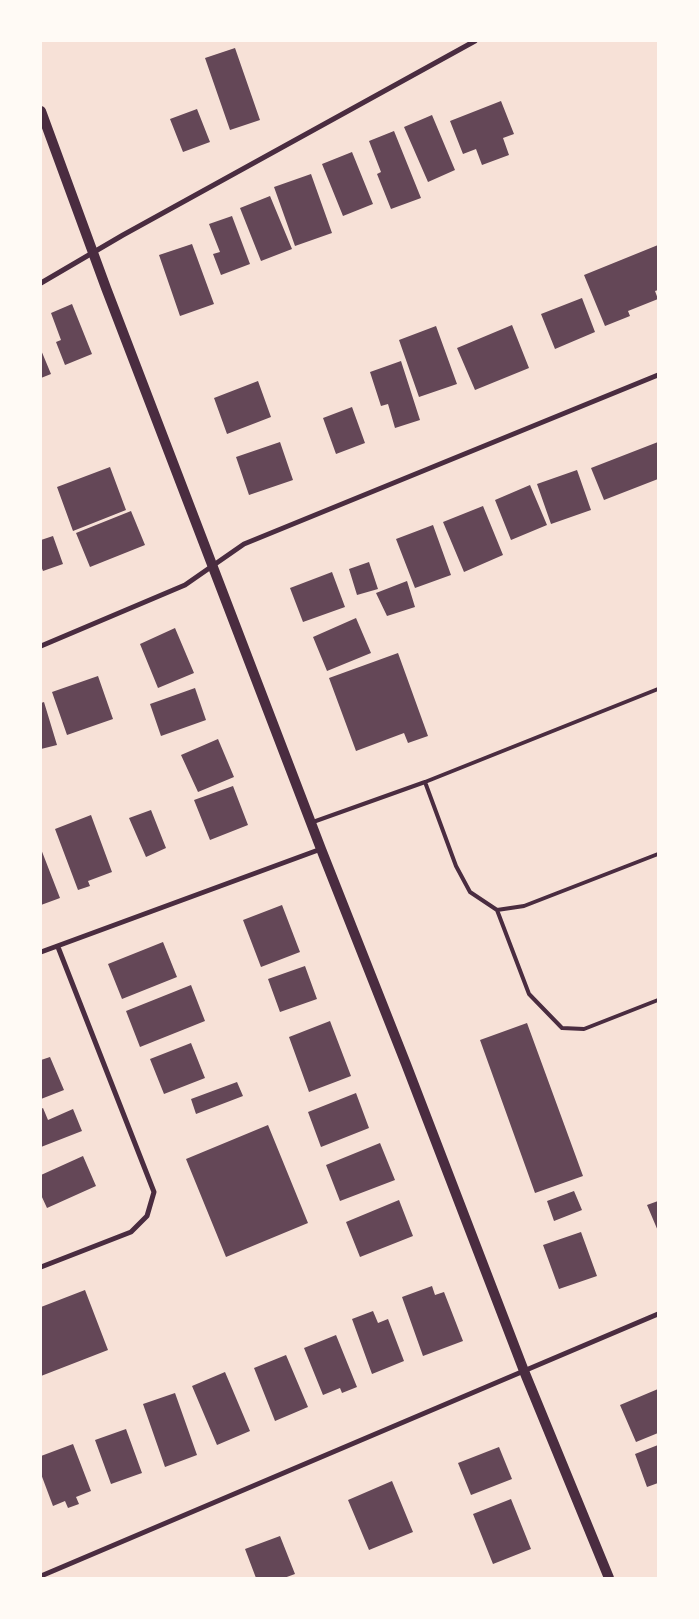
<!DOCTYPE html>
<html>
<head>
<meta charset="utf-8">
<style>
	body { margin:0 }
	#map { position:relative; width:699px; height:1619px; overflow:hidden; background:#f7e1d7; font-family:"Alegreya Sans",sans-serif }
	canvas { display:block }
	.frame { position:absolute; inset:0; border:42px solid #fffaf5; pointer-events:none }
</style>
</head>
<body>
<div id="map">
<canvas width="699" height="1619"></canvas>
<div class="frame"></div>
</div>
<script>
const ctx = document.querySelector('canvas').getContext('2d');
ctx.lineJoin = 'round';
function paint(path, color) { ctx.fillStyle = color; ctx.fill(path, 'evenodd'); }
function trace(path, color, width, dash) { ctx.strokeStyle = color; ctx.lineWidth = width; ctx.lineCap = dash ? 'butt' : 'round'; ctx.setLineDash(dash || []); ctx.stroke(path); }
paint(new Path2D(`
	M235 48 260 120 230 130 205 58Z
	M501 101 514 134 503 138 509 155 482 165 476 149 463 154 450 121Z
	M197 109 210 142 183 152 170 119Z
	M432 115 455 170 428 182 404 127Z
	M394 131 421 198 391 209 377 174 381 172 369 141Z
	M352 152 373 204 343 216 322 164Z
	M311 174 332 233 295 246 274 187Z
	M270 196 292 249 261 261 240 208Z
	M232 216 250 264 221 275 213 254 220 252 209 224Z
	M192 244 214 304 180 316 159 255Z
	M658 245V290L655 291 658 299 628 311 630 316 605 326 584 275Z
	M582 298 595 332 555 349 541 314Z
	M72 304 92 354 65 365 56 342 61 340 51 313Z
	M512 325 529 368 475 390 457 348Z
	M436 326 457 384 419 397 399 340Z
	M41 350 51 374 41 378Z
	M401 361 420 420 395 428 388 404 381 406 370 372Z
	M258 381 271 417 227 434 214 398Z
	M352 407 365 443 336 454 323 418Z
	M280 442 293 480 249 495 236 457Z
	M658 442V479L604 500 591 468Z
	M110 467 126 510 73 531 57 487Z
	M577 470 591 510 551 524 537 484Z
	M530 485 547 525 511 540 495 500Z
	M483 506 503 555 464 572 443 522Z
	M131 511 145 545 90 567 76 533Z
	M433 525 451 575 415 588 396 539Z
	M53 536 63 564 43 571 41 566V540Z
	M369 562 378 589 357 595 349 569Z
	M332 572 345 607 303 622 290 588Z
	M407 581 415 607 387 616 376 593Z
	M356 618 371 653 327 671 313 637Z
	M175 628 194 673 158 688 140 644Z
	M398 653 428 736 408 743 404 733 356 751 329 678Z
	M98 676 113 719 67 735 52 692Z
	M195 688 206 720 161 736 150 704Z
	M44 702 57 745 41 749V703Z
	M218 739 234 777 198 792 181 755Z
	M233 786 248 825 210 840 194 800Z
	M151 810 166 848 146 857 129 818Z
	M91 815 112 872 88 881 90 886 78 890 55 829Z
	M41 849 60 898 41 905Z
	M282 905 300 952 261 967 243 920Z
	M163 942 177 977 122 999 108 964Z
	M305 966 317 999 280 1012 268 979Z
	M191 985 205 1021 140 1047 126 1011Z
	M330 1021 351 1076 309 1092 289 1037Z
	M527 1023 583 1176 535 1193 480 1040Z
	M191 1043 205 1078 164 1094 150 1059Z
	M50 1057 64 1090 41 1099V1060Z
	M237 1082 243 1096 196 1114 191 1099Z
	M356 1093 369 1128 321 1147 308 1112Z
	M43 1108 48 1120 73 1109 82 1131 41 1147V1109Z
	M268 1125 308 1223 226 1257 186 1159Z
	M380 1143 395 1180 340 1201 326 1165Z
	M83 1156 96 1186 47 1208 41 1195V1175Z
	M574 1191 582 1210 554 1221 547 1201Z
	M399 1200 413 1236 360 1257 346 1222Z
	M658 1201V1231L647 1205Z
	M581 1232 597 1276 559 1289 543 1245Z
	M432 1286 435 1295 444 1292 463 1341 423 1356 402 1297Z
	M85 1290 108 1350 41 1376V1307Z
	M373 1311 378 1323 388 1319 404 1361 372 1374 352 1319Z
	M336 1335 357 1387 342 1393 340 1388 323 1395 304 1348Z
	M286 1355 308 1407 275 1421 254 1368Z
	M225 1372 250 1431 217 1445 192 1386Z
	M658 1389V1433L636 1442 620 1405Z
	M175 1393 197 1455 165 1467 143 1404Z
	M126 1429 142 1473 111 1484 95 1440Z
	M73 1444 91 1491 76 1497 79 1504 68 1508 65 1501 53 1506 41 1474V1456Z
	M658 1445V1483L647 1487 635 1454Z
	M499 1447 512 1479 471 1495 458 1463Z
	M392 1481 413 1532 369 1550 348 1500Z
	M511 1499 531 1549 493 1564 473 1514Z
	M280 1536 295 1574 284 1578H256L245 1549Z`), '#644757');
trace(new Path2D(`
	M425 782 456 866 470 892 497 910 524 906 658 854
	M313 822 425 782 658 689
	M497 910 529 994 562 1028 584 1029 658 1000`), '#4a2c40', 4);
trace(new Path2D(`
	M41 283 123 235 475 41
	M41 646 185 585 244 544 658 375
	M41 952 321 849
	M41 1267 131 1232 147 1216 154 1192 58 947
	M41 1576 658 1314`), '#4a2c40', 5);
trace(new Path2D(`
	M41 111 106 288 321 849 406 1064 524 1371 609 1578`), '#4a2c40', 10);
</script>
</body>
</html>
